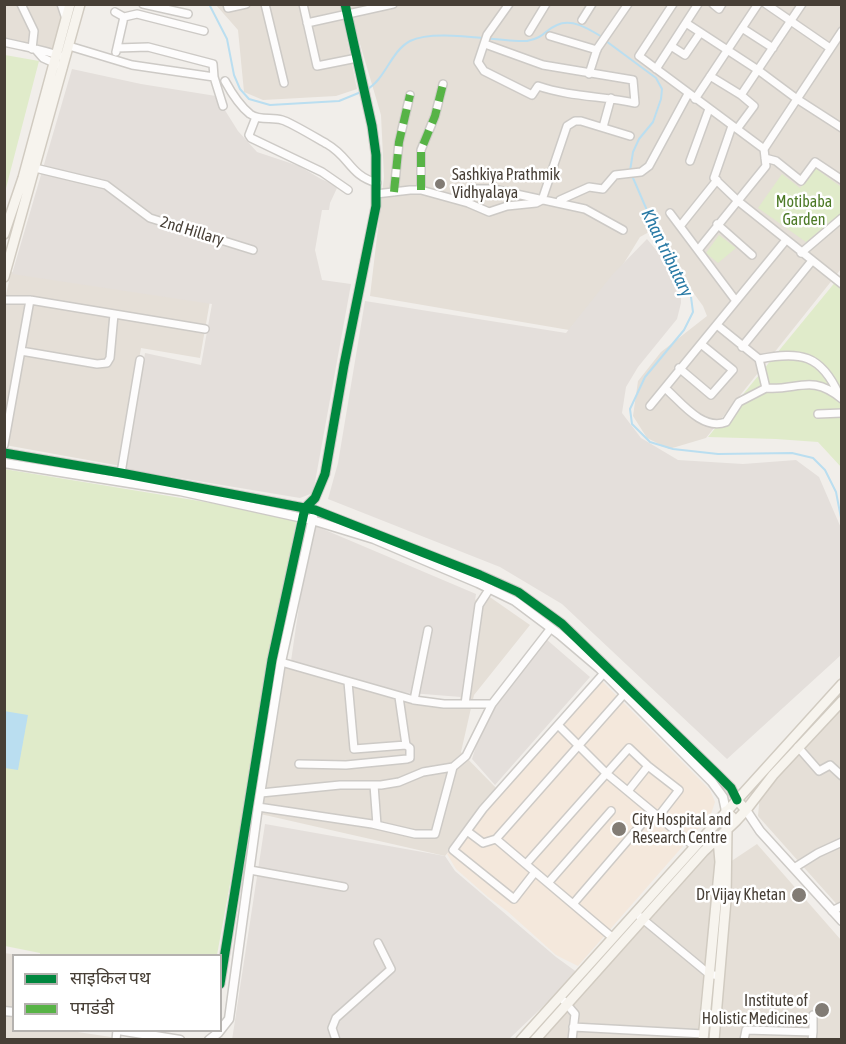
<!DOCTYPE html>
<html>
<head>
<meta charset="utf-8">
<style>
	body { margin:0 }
	#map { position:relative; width:846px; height:1044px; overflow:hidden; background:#f1eeea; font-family:"Asap Condensed","Noto Sans Devanagari",sans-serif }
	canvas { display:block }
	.frame { position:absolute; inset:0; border:6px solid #473f36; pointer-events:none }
	.legend { position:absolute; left:12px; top:954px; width:210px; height:78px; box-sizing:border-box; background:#fff; border:2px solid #b5b2af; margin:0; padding:8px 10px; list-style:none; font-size:18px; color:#473f36 }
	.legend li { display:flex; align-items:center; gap:12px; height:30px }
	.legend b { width:30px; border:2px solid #b5b2af }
</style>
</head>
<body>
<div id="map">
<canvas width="846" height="1044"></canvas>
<div class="frame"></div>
<ul class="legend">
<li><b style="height:8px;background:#00873e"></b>साइकिल पथ</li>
<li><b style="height:8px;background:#57b346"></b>पगडंडी</li>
</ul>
</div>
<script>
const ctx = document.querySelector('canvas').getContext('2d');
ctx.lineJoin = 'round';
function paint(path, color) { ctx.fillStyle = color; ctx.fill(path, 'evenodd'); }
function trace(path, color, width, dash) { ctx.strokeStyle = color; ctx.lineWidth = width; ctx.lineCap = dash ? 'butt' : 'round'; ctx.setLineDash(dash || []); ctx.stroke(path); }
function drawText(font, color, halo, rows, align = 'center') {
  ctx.font = font + ' "Asap Condensed",sans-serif'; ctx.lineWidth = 5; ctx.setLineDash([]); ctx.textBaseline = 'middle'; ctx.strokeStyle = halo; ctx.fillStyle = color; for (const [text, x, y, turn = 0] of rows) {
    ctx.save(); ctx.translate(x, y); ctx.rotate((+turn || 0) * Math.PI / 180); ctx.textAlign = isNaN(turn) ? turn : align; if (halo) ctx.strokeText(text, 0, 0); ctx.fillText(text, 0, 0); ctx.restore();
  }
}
paint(new Path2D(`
	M4 5H69L51 56 5 47Z
	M216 5H340L357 89 336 96 263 100 244 92 238 30Z
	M351 5H841V269L706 438 669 449 647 438 633 416 638 381 661 352 707 316 703 306 649 232 640 237 621 268 569 330 370 296 384 177 381 115 355 27Z
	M11 272 210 301 200 358 141 348 121 466 5 445 4 304Z
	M484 593 530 625 474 695 461 752 499 791 445 856 256 813 281 664 379 692 454 703 460 701 474 601Z
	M841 710V909L758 816 760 794Z
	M757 844 841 940V1039L719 1040 730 862Z
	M717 845 697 1039 540 1040 570 1009Z
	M4 953 18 955 14 956V1030L71 1031 111 1037V1039H5Z`), '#e5dfd7');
paint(new Path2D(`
	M602 681 710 790 715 802 711 814 578 966 556 955 507 911 488 897 456 869 447 854Z`), '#f4e8dc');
paint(new Path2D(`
	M72 69 141 84 216 96 238 131 257 152 299 166 321 179 338 186 330 203 329 210H322L315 250 322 280 351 284 313 493 300 498 126 469 145 353 201 365 212 304 12 274Z
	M647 239 681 280V303L677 319 638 367 626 387 622 413 641 438 678 460 743 464 796 460 819 477 841 528V655L727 759 562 604 500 567 328 499 338 463 365 301 566 333 612 275Z
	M311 524 476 594 461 697 398 692 291 661Z
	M546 639 590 677 495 785 472 759 488 708Z
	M265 824 445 856 455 871 556 957 578 973 509 1039 232 1040Z`), '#e4dfdb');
paint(new Path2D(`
	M5 55 39 61 5 192 4 55Z
	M815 168 841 187V213L806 242 758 208 782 174 800 188Z
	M719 235 736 248 718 263 706 253Z
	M841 275V467L818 442 776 439 708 437Z
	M4 469 297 517 217 955 40 956V953L5 946Z`), '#e0ebca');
paint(new Path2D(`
	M4 711 28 715 18 770 5 768Z`), '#badef0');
trace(new Path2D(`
	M209 4 227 39 234 75 240 89 249 99 270 105 339 101 361 92
	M606 41 656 78 662 89 661 99 653 122 639 139 633 152 630 171 646 208 652 230 678 268 691 297 693 312 684 330 645 377 630 409 632 424 650 442 673 449 718 454 792 453 813 458 825 470 836 492 842 523
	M366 90C386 79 390 52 410 41 436 28 496 42 527 41 546 37 543 31 557 25 572 18 589 29 602 37`), '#badef0', 2);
const minor = new Path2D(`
	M21 4 34 31 32 49
	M61 4 66 19
	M143 4 188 14
	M227 4 228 8 246 4
	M265 4 284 83
	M303 4 317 66 357 58
	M673 4 639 56 764 149 766 166 698 250
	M713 4 719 9 722 4
	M766 4 830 48
	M115 12 124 17 137 14 204 31
	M582 20 592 4
	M307 23 393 4
	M686 23 758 70 797 99 842 128
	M742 28 773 48
	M529 32 546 4
	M550 36 597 50
	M4 42C23 47 42 49 60 56
	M485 44 543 65 633 80 635 103C603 96 570 97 538 86L532 95 484 71 478 62 487 35 509 4
	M69 46 132 65 214 77
	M671 46 685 55 700 33
	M117 48 148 47 213 64 214 77 223 106
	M36 50 43 58 63 67
	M116 52 124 17
	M656 69 698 4
	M589 74 597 49 628 4
	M710 76 741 95 754 106 737 129
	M225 81C231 92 240 106 250 114 260 121 271 117 282 120 290 122 318 139 327 144 350 157 349 175 377 183
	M741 95 802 4
	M695 99 758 4
	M256 117 249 135 251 138 322 172 348 190
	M732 126 714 178 738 201 842 284
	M603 127 611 98
	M764 149 842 31
	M765 158 776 161 801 181 815 162 842 180
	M690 161 709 109
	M35 168 106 185 150 218 253 250
	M421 190V150L435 116 443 84
	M394 192 399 142 410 95
	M376 194 410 190H421L468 203 489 212 507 206 536 203 542 200 567 126 575 121H581L630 136
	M468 203 473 189H493L585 209 623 230
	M559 203 560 200 589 187 603 189 615 175 641 172 649 166 688 94
	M670 213 736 301
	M717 224 752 255
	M681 225 717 180
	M801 253 842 218
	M4 300H30L205 329
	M717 325 759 359 766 388C797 391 811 373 842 399
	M742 347 811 262
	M21 351 97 364 107 363 110 358 114 314
	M759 359C800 351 821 354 839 395
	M679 368 711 395 733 370 701 344
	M665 388C681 402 702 431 726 422L739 402 766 388
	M650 406 786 240
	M818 414 842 413
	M4 445 30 300
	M121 473 140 360
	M281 662 414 700 444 704H492
	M348 682 354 749 406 745 399 697
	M414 700 428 630
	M465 704 479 605 490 588
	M558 725 607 774 695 847
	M798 747 819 771 830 765 842 776
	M299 764 346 765 407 759 410 758V748L406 745
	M374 785 377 825
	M628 791 648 766
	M261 793 340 785H381L399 782 423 772 453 767 466 756 492 704 551 628
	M258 807 372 824 415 834H435L453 767
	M467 831 483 843 496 839 625 693
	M496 839 613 938
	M526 864 629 748 648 766 679 790 658 817
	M794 868 818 853 842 842
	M250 870 344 887
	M535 872 514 899 453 850 483 809 604 673
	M548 883 611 811
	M573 904 652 812
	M832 911 842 906
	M639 916 709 974 719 976
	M564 1001 575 1014 572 1040
	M573 1027 704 1034
	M813 1032V1015
	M116 1040 117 1030
	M336 1040 332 1028 336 1018 391 969 378 943
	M744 1040 746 1030 813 1032 812 1040`);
const tertiary = new Path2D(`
	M4 453 121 473 315 510 480 575 518 592 562 624 717 774 731 788 737 800
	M4 463 180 491 312 520 374 539 478 583 515 601 559 634 599 668 712 782 723 797 726 811
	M746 810 760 831 842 921
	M220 984 272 660 305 508 315 498 325 474 344 365 376 206V155L372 126 345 4
	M4 1011 14 1012
	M118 1030 180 1040
	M209 1040 218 1033 229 1019 258 807 281 662 313 517`);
const secondary = new Path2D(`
	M4 234 23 178 70 4
	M4 277 80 4
	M737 800 842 684
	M746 810 773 775 842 701
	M521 1040 737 800 746 810 736 821 726 811
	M535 1040 704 851 736 821
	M703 1040 720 862 718 839 717 836
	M714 1040 726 900 727 828`);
trace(minor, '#cdcac6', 10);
trace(tertiary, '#cdcac6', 11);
trace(secondary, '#d1cbc1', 12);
trace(minor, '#fdfcfc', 7);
trace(tertiary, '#fdfcfc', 8);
trace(secondary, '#f7f4ee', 9);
trace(new Path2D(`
	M421 190V150L435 116 443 84
	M394 192 399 142 410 95`), '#57b346', 8, [15, 8]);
trace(new Path2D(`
	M4 453 121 473 315 510 480 575 518 592 562 624 717 774 731 788 737 800
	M220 984 272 660 305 508 315 498 325 474 344 365 376 206V155L372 126 345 4`), '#00873e', 9);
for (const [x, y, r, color] of [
	[440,184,6,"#827c75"],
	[619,829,8,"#827c75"],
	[799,895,8,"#827c75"],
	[822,1010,8,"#827c75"]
]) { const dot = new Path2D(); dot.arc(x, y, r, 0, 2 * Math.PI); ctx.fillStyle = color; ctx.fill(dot); trace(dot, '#fff', 2); }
drawText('16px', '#473f36', '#fff', [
	["Sashkiya Prathmik",452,175],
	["Vidhyalaya",452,193],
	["City Hospital and",632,820],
	["Research Centre",632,838],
	["Dr Vijay Khetan",786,895,"right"],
	["Institute of",808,1001,"right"],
	["Holistic Medicines",808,1019,"right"]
], 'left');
drawText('16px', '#4d7a27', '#fff', [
	["Motibaba",804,202],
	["Garden",804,220]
]);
drawText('16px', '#473f36', '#fff', [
	["2nd Hillary",192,231,17]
]);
drawText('italic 18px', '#297aa5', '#fff', [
	["Khan tributary",667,253,64]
]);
</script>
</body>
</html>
